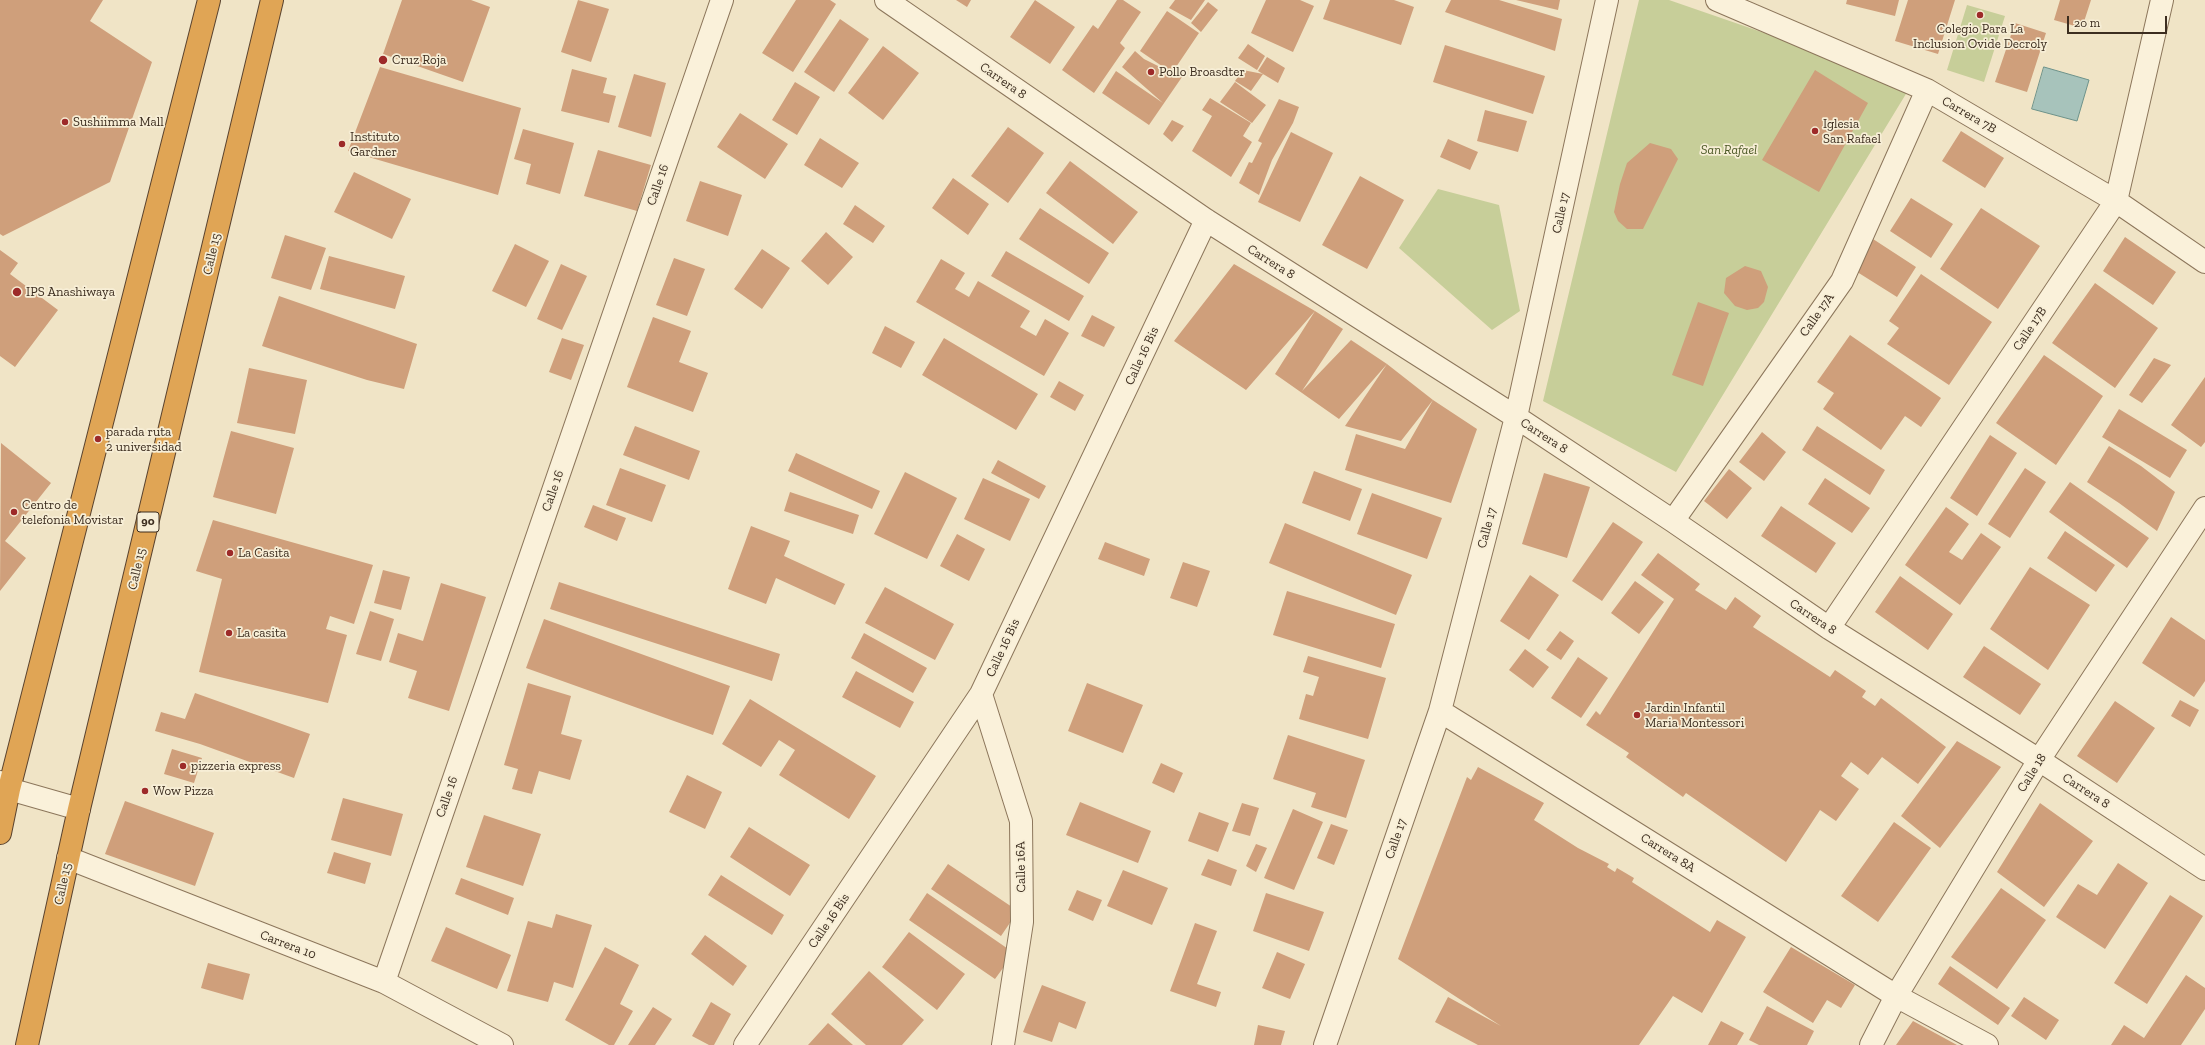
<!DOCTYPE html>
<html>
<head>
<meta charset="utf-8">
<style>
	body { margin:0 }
	#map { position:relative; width:2205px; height:1045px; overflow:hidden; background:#f0e4c6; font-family:"Zilla Slab",serif }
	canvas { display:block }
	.scale { position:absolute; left:2067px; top:16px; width:100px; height:18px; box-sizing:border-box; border:2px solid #3c2d1f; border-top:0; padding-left:5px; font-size:12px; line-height:14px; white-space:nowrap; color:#3c2d1f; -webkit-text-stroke:3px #f7eed6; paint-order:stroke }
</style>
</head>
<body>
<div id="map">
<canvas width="2205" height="1045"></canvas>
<div class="scale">20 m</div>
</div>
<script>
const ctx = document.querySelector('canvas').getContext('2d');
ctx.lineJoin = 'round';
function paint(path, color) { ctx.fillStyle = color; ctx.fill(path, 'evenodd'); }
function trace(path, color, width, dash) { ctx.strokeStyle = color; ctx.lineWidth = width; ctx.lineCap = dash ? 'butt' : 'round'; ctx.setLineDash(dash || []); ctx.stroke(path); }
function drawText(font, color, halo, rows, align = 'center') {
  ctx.font = font + ' "Zilla Slab",serif'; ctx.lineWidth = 3.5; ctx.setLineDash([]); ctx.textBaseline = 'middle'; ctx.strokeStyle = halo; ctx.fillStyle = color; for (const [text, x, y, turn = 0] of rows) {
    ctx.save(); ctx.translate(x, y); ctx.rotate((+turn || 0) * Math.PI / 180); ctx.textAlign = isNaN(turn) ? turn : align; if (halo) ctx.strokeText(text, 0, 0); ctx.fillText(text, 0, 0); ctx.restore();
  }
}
paint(new Path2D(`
	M1639 0H1669L1912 84 1676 472 1543 401Z
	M1967 5 2005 16 1984 82 1947 70Z
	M1438 189 1499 205 1520 311 1492 330 1399 248Z`), '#c7ce99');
const water = new Path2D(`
	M2044 67 2089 80 2077 121 2032 109Z`);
paint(water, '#a7c3bb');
trace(water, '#6d928a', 1);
paint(new Path2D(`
	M0 0H103L90 21 152 62 110 182 3 236 0 234Z
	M402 0H471L490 7 463 82 383 54Z
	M578 0 609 9 591 62 561 52Z
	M796 0H830L836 4 793 72 762 53Z
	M956 0H971L967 7Z
	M1035 0 1075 27 1050 64 1010 37Z
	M1117 0H1123L1141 12 1120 43 1125 48 1094 93 1062 70 1093 25 1098 29Z
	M1175 0H1205L1191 20 1169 8Z
	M1266 0H1300L1314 6 1293 52 1251 33Z
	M1330 0H1394L1414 7 1401 45 1323 19Z
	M1451 0H1499L1562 19 1555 51 1445 12Z
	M1516 0H1560L1558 10Z
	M1847 0H1899L1895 16 1846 4Z
	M1908 0H1955L1938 54 1895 41Z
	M2060 0H2091L2082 28 2054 20Z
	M1208 2 1218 10 1201 32 1191 23Z
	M1167 11 1199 33 1172 73 1182 77 1149 125 1102 93 1116 71 1163 103 1122 67 1135 51 1144 59 1172 73 1140 51Z
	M840 19 869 39 834 92 804 72Z
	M2015 23 2046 33 2027 92 1995 82Z
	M1248 44 1265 56 1257 70 1238 58Z
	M1445 45 1545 76 1533 114 1433 82Z
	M883 46 919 73 883 120 848 93Z
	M1267 57 1285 68 1278 83 1258 71Z
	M380 67 521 108 498 195 348 151Z
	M572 69 607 78 603 93 616 96 609 123 561 111Z
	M1243 70 1263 74 1251 91 1235 81Z
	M1815 70 1868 103 1819 192 1762 160Z
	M634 74 666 83 651 137 618 127Z
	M795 82 820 97 797 135 772 120Z
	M1235 82 1266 105 1252 123 1220 102Z
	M1210 98 1251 123 1243 136 1252 142 1231 177 1192 151 1212 116 1202 110Z
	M1279 99 1299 107 1293 123 1272 160 1259 195 1239 183 1249 162 1252 163 1262 143 1258 141Z
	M1485 110 1527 121 1518 152 1477 141Z
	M740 113 788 144 765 179 717 147Z
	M1172 120 1184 126 1172 142 1163 134Z
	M1008 127 1044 153 1008 203 971 176Z
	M523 129 574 143 560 194 526 184 531 164 514 159Z
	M1961 131 2004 158 1985 188 1942 161Z
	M1291 132 1333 153 1300 222 1258 202Z
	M820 138 859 163 842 188 804 165Z
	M1448 139 1478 152 1470 170 1440 157Z
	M1650 143 1671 149 1678 159 1643 229H1627L1618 221 1614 212 1620 184 1627 163Z
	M598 150 651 165 637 211 584 196Z
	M1070 161 1138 212 1113 244 1046 193Z
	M354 172 411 199 392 239 334 212Z
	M1360 176 1404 200 1367 269 1322 245Z
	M953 178 989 204 968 235 932 208Z
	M700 181 742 195 728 236 686 221Z
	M1911 198 1953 224 1931 258 1890 231Z
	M855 205 885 226 873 243 843 224Z
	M1040 208 1109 253 1089 284 1019 239Z
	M1981 208 2040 246 1998 309 1940 269Z
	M826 232 853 257 828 285 801 261Z
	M285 235 326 248 311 290 271 278Z
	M2125 237 2176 272 2153 305 2103 271Z
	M1873 239 1916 267 1897 297 1854 270Z
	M515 244 549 261 526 307 492 291Z
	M762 249 790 268 762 309 734 289Z
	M0 250 18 263 10 274 58 310 15 367 0 356Z
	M1006 251 1084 296 1069 321 991 276Z
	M329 256 405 276 395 309 320 289Z
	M674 258 705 269 687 316 656 305Z
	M941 259 965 273 955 289 969 297 978 281 1030 311 1020 327 1036 336 1045 319 1069 333 1044 376 916 302Z
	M561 264 587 276 562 330 537 319Z
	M1234 264 1315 311 1343 329 1302 391 1351 340 1387 364 1339 419 1275 374 1315 311 1246 390 1174 341Z
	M1745 266 1761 271 1768 287 1764 302 1758 308 1747 310 1735 306 1724 293 1726 278Z
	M1921 274 1992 322 1949 385 1887 344 1899 328 1889 321Z
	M2095 283 2158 328 2115 388 2052 343Z
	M279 296 417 344 404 389 367 380 262 346Z
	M1698 302 1729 313 1703 386 1672 375Z
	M1092 315 1115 327 1104 347 1081 336Z
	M653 317 691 331 679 362 708 373 693 412 627 387Z
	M885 326 915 342 901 368 872 353Z
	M1850 335 1941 398 1921 427 1905 416 1881 450 1823 409 1834 393 1817 382Z
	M562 338 584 345 571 380 549 372Z
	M944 338 1038 394 1016 430 922 375Z
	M2044 355 2103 396 2056 465 1996 423Z
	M2154 358 2171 365 2142 403 2129 395Z
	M1387 364 1433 400 1401 441 1345 426Z
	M249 368 307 380 295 434 237 423Z
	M2205 377V442L2201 447 2171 425Z
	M1059 381 1084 395 1075 411 1050 397Z
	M1433 400 1477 429 1451 503 1345 470 1356 434 1405 449Z
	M2119 409 2187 450 2170 478 2102 437Z
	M635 426 700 451 689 480 623 455Z
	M1817 426 1885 470 1870 495 1802 450Z
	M231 431 294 448 276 514 213 497Z
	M1762 432 1786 452 1764 481 1739 462Z
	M1990 435 2017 453 1977 516 1950 498Z
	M1 443 51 483 5 541 26 558 0 591Z
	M2109 446 2141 466 2175 492 2157 531 2119 503 2087 482Z
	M796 453 880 491 872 509 788 471Z
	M998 460 1046 486 1039 499 991 473Z
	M620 468 666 485 652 522 606 505Z
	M2025 468 2046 482 2010 538 1988 524Z
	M1729 469 1752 488 1727 519 1704 501Z
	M1314 471 1362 489 1350 521 1302 503Z
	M905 472 957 498 927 559 874 534Z
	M1544 473 1590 487 1567 558 1522 544Z
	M983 478 1030 499 1010 541 964 519Z
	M1825 478 1870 508 1852 533 1808 504Z
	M2070 482 2149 538 2127 568 2049 512Z
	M790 492 859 515 853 534 784 511Z
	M1372 493 1442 518 1427 559 1357 534Z
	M593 505 626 518 617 541 584 527Z
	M1781 506 1836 543 1816 573 1761 536Z
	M1946 507 1969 524 1949 552 1962 560 1981 533 2001 547 1960 605 1905 565Z
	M213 520 373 565 354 624 330 616 326 629 347 635 328 703 199 672 222 579 196 571Z
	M1613 522 1643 542 1602 601 1572 581Z
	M1285 523 1412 575 1396 615 1269 563Z
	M751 526 790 541 784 556 845 584 835 605 776 578 766 604 728 589Z
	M2065 531 2115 565 2096 592 2047 558Z
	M957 534 985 549 969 581 940 566Z
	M1105 542 1150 559 1144 576 1098 559Z
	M1658 553 1700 584 1695 590 1726 610 1735 597 1761 616 1753 627 1830 677 1835 670 1866 691 1862 697 1875 706 1881 698 1946 747 1918 784 1882 757 1868 775 1851 762 1841 776 1859 789 1836 821 1820 810 1786 862 1686 793 1683 797 1626 757 1629 753 1586 725 1596 711 1600 715 1674 599 1641 575Z
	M1183 562 1210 571 1197 607 1170 598Z
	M2030 567 2090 605 2048 670 1990 629Z
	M383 570 410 577 401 610 374 603Z
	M1530 575 1559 595 1529 640 1500 621Z
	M1900 576 1953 614 1928 650 1875 612Z
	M1635 581 1664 602 1639 634 1611 613Z
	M559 582 780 654 772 681 550 609Z
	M441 583 486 597 449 711 408 698 417 671 389 662 398 633 423 641Z
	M885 587 954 624 935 660 865 623Z
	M1287 591 1395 624 1381 668 1273 635Z
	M370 611 394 619 381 661 356 654Z
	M2171 617 2205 640V681L2194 697 2142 663Z
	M544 619 730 686 713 735 526 668Z
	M1560 631 1574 641 1561 660 1546 650Z
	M864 633 927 668 913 693 851 658Z
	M1984 646 2041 684 2020 715 1963 677Z
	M1525 649 1549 667 1533 688 1509 670Z
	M1308 656 1386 678 1368 739 1299 719 1306 694 1313 696 1319 677 1303 672Z
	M1578 657 1608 678 1581 718 1551 698Z
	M856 671 914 702 900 728 842 697Z
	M528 683 571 696 561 734 582 740 570 780 539 771 532 794 512 789 518 769 504 765Z
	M1087 683 1143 705 1123 753 1068 731Z
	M195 693 310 734 294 778 200 744 155 731 161 712 185 719Z
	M750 699 876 776 849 819 779 775 795 750 779 740 761 767 722 744Z
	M2180 700 2199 710 2190 727 2171 716Z
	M2115 701 2155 728 2117 783 2077 756Z
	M1288 735 1365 760 1346 818 1311 807 1316 793 1273 779Z
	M1957 741 2001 767 1940 848 1901 816Z
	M172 749 202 758 194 783 164 774Z
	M1161 763 1183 773 1174 793 1152 783Z
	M1478 767 1544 803 1534 820 1578 848 1609 864 1607 867 1615 872 1617 868 1634 878 1632 882 1710 932 1717 920 1746 937 1702 1013 1673 996 1639 1045H1478L1435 1022 1448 997 1501 1026 1398 959 1467 777 1471 780Z
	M687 775 722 792 705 829 669 812Z
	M343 798 403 814 391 856 331 840Z
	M125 801 214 833 195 886 105 854Z
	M1080 802 1151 831 1138 863 1066 835Z
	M1242 803 1259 808 1250 836 1232 831Z
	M2040 803 2093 841 2044 907 1997 872Z
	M1293 809 1323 822 1294 890 1264 878Z
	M1199 812 1229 823 1218 852 1188 841Z
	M484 815 541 834 523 886 466 867Z
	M1894 822 1931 848 1878 922 1841 896Z
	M1331 824 1348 830 1334 865 1317 858Z
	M749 827 810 865 790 896 730 857Z
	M1256 844 1267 848 1256 872 1246 866Z
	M334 852 371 863 365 884 327 873Z
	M1208 859 1237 870 1231 886 1201 875Z
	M2118 863 2148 883 2105 949 2056 917 2078 884 2097 895Z
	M948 864 1018 911 1001 936 931 889Z
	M1123 870 1168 888 1152 925 1107 906Z
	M721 875 784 915 772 935 708 895Z
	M461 878 514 898 508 915 455 894Z
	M2001 888 2046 920 1997 989 1951 957Z
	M1077 890 1102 900 1093 921 1068 910Z
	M927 893 1014 953 995 979 909 920Z
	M1266 893 1324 912 1309 951 1253 931Z
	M2170 895 2203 916 2147 1004 2114 983Z
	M556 914 592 925 573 988 554 982 548 1002 507 991 528 921 552 928Z
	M1195 923 1217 931 1197 984 1221 992 1216 1007 1170 991Z
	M446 927 511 955 497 989 431 961Z
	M909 932 965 974 937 1010 882 967Z
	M705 935 747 966 733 986 691 954Z
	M605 947 639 965 620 1004 633 1011 614 1045H609L565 1020Z
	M1791 947 1855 985 1841 1008 1827 1000 1813 1023 1763 992Z
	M1277 952 1305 964 1290 999 1262 988Z
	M208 963 250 974 243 1000 201 988Z
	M1950 966 2010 1008 1998 1025 1938 984Z
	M869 971 924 1020 902 1045H866L831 1014Z
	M2186 975 2205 988V1009L2181 1045H2111L2124 1025 2144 1038Z
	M1042 985 1086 1002 1076 1029 1059 1022 1052 1042 1023 1032Z
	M2024 997 2059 1020 2046 1040 2011 1016Z
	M711 1002 731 1014 714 1045H709L692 1036Z
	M1767 1006 1814 1031 1807 1045H1759L1749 1040Z
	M653 1007 672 1019 655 1045H628Z
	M1721 1021 1744 1033 1737 1045H1708Z
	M1913 1021 1957 1045H1896Z
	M828 1023 853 1045H808Z
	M1258 1025 1285 1031 1281 1045H1254Z`), '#cf9f7b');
const minor = new Path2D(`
	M886 0 1206 220 1516 417 1673 521 1829 628 2039 760 2205 869
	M1717 0 1927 90 2116 201 2205 262
	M1673 521 1842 281 1927 90
	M1829 628 2116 201 2162 0
	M981 694 1021 821 1022 922 1003 1045
	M1440 711 1896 996 1987 1045
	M0 782 9 789 79 809
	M68 858 384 982 502 1045
	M384 982 722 0
	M745 1045 981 694 1206 220
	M1325 1045 1440 711 1516 417 1607 0
	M1871 1045 1896 996 2039 760 2205 508`);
const highway = new Path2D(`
	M0 833 9 789 209 0
	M27 1045 79 809 272 0`);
trace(minor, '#8c765b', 24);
trace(highway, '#5a432f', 24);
trace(minor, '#faf1da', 22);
trace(highway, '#e0a555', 22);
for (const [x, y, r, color] of [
	[1980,15,4,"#9d2a29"],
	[383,60,5,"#9d2a29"],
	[1151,72,4,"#9d2a29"],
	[65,122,4,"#9d2a29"],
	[1815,131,4,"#9d2a29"],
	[342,144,4,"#9d2a29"],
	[17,292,5,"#9d2a29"],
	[98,439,4,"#9d2a29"],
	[14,512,4,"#9d2a29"],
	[230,553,4,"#9d2a29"],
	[229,633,4,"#9d2a29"],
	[1637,715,4,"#9d2a29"],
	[183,766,4,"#9d2a29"],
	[145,791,4,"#9d2a29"]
]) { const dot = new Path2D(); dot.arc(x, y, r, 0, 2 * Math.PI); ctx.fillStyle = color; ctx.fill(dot); trace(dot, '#f7eed6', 1.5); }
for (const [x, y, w] of [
	[148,522,22]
]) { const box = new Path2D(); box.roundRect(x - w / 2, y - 10, w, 20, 3); ctx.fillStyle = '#f7eed6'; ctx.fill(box); trace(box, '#3c2d1f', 1); }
drawText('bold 12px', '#3c2d1f', null, [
	["90",148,522]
]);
drawText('13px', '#3c2d1f', '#f7eed6', [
	["Colegio Para La",1980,29,"center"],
	["Inclusion Ovide Decroly",1980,44,"center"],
	["Cruz Roja",392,60],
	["Pollo Broasdter",1159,72],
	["Sushiimma Mall",73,122],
	["Iglesia",1823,124],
	["San Rafael",1823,139],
	["Instituto",350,137],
	["Gardner",350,152],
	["IPS Anashiwaya",26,292],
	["parada ruta",106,432],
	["2 universidad",106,447],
	["Centro de",22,505],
	["telefonia Movistar",22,520],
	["La Casita",238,553],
	["La casita",237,633],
	["Jardin Infantil",1645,708],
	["Maria Montessori",1645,723],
	["pizzeria express",191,766],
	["Wow Pizza",153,791]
], 'left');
drawText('13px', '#3c2d1f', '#f7eed6', [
	["Carrera 8",1003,81,35],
	["Carrera 7B",1969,115,30],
	["Calle 16",658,185,-71],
	["Calle 17",1561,213,-78],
	["Calle 15",212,254,-77],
	["Carrera 8",1271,262,32],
	["Calle 17A",1817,315,-55],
	["Calle 17B",2030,329,-56],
	["Calle 16 Bis",1142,356,-65],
	["Carrera 8",1544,436,33],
	["Calle 16",553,491,-71],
	["Calle 17",1487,528,-75],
	["Calle 15",137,569,-77],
	["Carrera 8",1813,617,34],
	["Calle 16 Bis",1003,648,-65],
	["Calle 18",2032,773,-58],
	["Carrera 8",2086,791,33],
	["Calle 16",447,797,-71],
	["Calle 17",1396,839,-71],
	["Carrera 8A",1668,853,32],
	["Calle 16A",1021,867,-91],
	["Calle 15",63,884,-78],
	["Calle 16 Bis",829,921,-56],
	["Carrera 10",288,945,21]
]);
drawText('italic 13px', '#4b5825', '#f7eed6', [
	["San Rafael",1729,150]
]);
</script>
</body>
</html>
